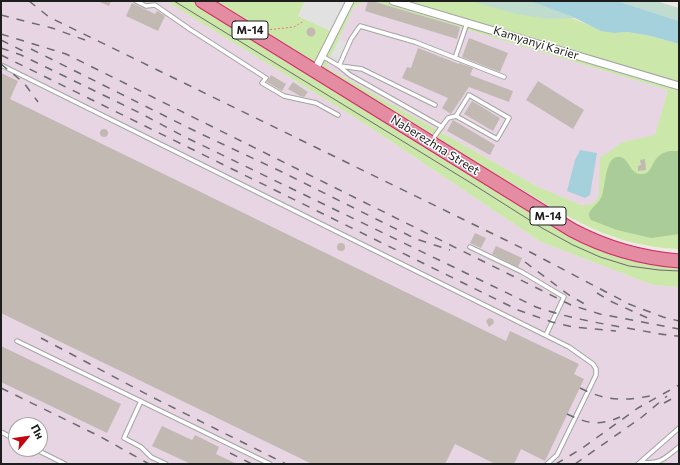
<!DOCTYPE html>
<html>
<head>
<meta charset="utf-8">
<style>
	body { margin:0 }
	#map { position:relative; width:680px; height:465px; overflow:hidden; background:#eeeae3; font-family:Commissioner,sans-serif }
	canvas { display:block }
	.frame { position:absolute; inset:0; border:2px solid #1d1d1d; pointer-events:none }
	.north { position:absolute; left:8px; top:417px; width:40px; height:40px; box-sizing:border-box; background:#fff; border:1px solid #a5a5a5; border-radius:50%; rotate:61deg; font-size:11px; font-weight:700; line-height:16px; text-align:center; color:#1d1d1d }
	.north::after { content:''; display:block; margin:auto; width:14px; height:18px; background:#c4060f; clip-path:polygon(50% 0,100% 100%,50% 72%,0 100%) }
</style>
</head>
<body>
<div id="map">
<canvas width="680" height="465"></canvas>
<div class="frame"></div>
<div class="north">Пн</div>
</div>
<script>
const ctx = document.querySelector('canvas').getContext('2d');
ctx.lineJoin = 'round';
function paint(path, color) { ctx.fillStyle = color; ctx.fill(path, 'evenodd'); }
function trace(path, color, width, dash) { ctx.strokeStyle = color; ctx.lineWidth = width; ctx.lineCap = dash ? 'butt' : 'round'; ctx.setLineDash(dash || []); ctx.stroke(path); }
function drawText(font, color, halo, rows, align = 'center') {
  ctx.font = font + ' Commissioner,sans-serif'; ctx.lineWidth = 3; ctx.setLineDash([]); ctx.textBaseline = 'middle'; ctx.strokeStyle = halo; ctx.fillStyle = color; for (const [text, x, y, turn = 0] of rows) {
    ctx.save(); ctx.translate(x, y); ctx.rotate((+turn || 0) * Math.PI / 180); ctx.textAlign = isNaN(turn) ? turn : align; if (halo) ctx.strokeText(text, 0, 0); ctx.fillText(text, 0, 0); ctx.restore();
  }
}
paint(new Path2D(`
	M1 1H166L359 120 541 242 653 285 679 287V464H1ZM16 425H40V449H16Z
	M366 1H372L668 90 655 136 623 142 597 201 589 205H581L536 186 326 67 354 7Z`), '#e7d5e4');
paint(new Path2D(`
	M166 1H193L318 79 557 225 679 263V287L653 285 541 242 359 120Z
	M211 1H305L298 16 331 31 345 1H366L354 7 326 67 536 186 581 205C589 205 596 204 599 196L600 158 623 142 655 135 668 90 372 1H530L586 24 614 33 628 32 651 36 679 44V249C616 246 578 223 526 192 499 176 471 160 444 144L434 135 317 67Z`), '#cbe7aa');
paint(new Path2D(`
	M670 151H679V234L651 238 617 230 591 220 589 216V213C592 207 598 204 601 198 606 190 604 154 620 157 630 159 630 176 643 174 652 173 652 161 659 156 662 153 666 152 670 151Z`), '#ac9');
paint(new Path2D(`
	M471 1H530L575 18 549 19 517 14Z
	M617 1H656L679 8V21Z`), '#c0dcce');
paint(new Path2D(`
	M305 1H345L331 31 298 16Z
	M339 39 349 44 341 61 331 56Z`), '#e1e1e1');
paint(new Path2D(`
	M530 1H617L679 21V44L651 36 628 32 614 33 601 31 575 18Z
	M580 150 597 153 590 195 585 198 567 191 575 160Z`), '#a4d1db');
paint(new Path2D(`
	M97 1H111L109 6Z
	M368 1H372L460 27 457 39 365 11Z
	M132 3 155 14 157 11 165 16 158 31 126 16Z
	M306.5 32a4.5 4.5 0 1 1 9 0a4.5 4.5 0 1 1-9 0Z
	M469 38 508 53 500 72 462 57Z
	M418 48 459 64V63L473 68 470 75 513 91 509 102 469 87 451 114 442 108 448 98 402 78 407 67 411 68Z
	M1 73 18 81 10 99 506 341 510 331 579 364 574 374 584 379 545 461 521 449 514 464H495L455 444 445 464H312L1 313Z
	M271 75 286 84 282 91 267 82Z
	M538 81 584 110 573 129 526 100Z
	M293 82 308 92 304 97 300 96 288 89Z
	M472 101 500 118 493 131 464 114Z
	M453 120 495 145 490 155 447 131Z
	M100 133a4 4 0 1 1 8 0a4 4 0 1 1-8 0Z
	M645 159 646 170 638 171V166L641 165 640 160Z
	M475 233 486 238 481 248 470 243Z
	M337 247a4 4 0 1 1 8 0a4 4 0 1 1-8 0Z
	M496 246 522 258 518 267 492 254Z
	M489 318 493 319 494 323 489 327 486 321Z
	M1 346 121 404 107 433 1 382Z
	M162 426 192 440 195 435 219 447 216 454 237 464H191L152 446Z`), '#c2b9b3');
const lane = new Path2D(`
	M136 1 146 6 155 5 191 30 266 78 262 83 284 96 316 103 338 115
	M322 56 339 66 350 75 442 127
	M455 58 467 23
	M1 65 569 347 593 364 596 369V375L557 455 547 464
	M339 66 351 39 360 26 415 42 504 77
	M340 66 362 69 435 105
	M432 140 448 118 456 116 497 139 509 118 469 95 456 116
	M470 247 522 272 564 297 546 335
	M17 341 270 464
	M141 401 124 438 141 447 151 457 166 464
	M1 432 16 440
	M35 449 65 464
	M641 462C660 465 665 458 679 447
	M638 464 679 428`);
const street = new Path2D(`
	M393 1 679 86
	M315 70 350 1`);
const highway = new Path2D(`
	M202 1 572 230C606 248 641 258 679 261`);
trace(lane, '#a4a4a4', 5.5);
trace(street, '#a4a4a4', 9);
trace(highway, '#d3296b', 15);
trace(new Path2D(`
	M266 30 294 27 304 21`), '#f6746d', 1, [2, 2]);
trace(lane, '#fff', 3.5);
trace(street, '#fff', 7);
trace(highway, '#e48ca1', 13);
trace(new Path2D(`
	M174 1 471 183 542 228 573 245 600 257 629 266 659 270 679 271`), '#6b6b6b', 1);
trace(new Path2D(`
	M29 1 49 17 530 252 629 304 663 317 679 321
	M1 15 52 28 85 40
	M1 34 66 54 571 305 600 314 679 329
	M1 40 25 52
	M1 48 21 55 140 113 183 136 536 307C565 317 597 323 627 328 645 331 661 335 679 336
	M31 49 199 133 280 171 416 239 450 250
	M1 55 518 310 552 322 573 327 616 331
	M1 64 24 83 38 102
	M525 262 569 295 588 306
	M597 293 610 301 652 320
	M41 338 152 397 286 464
	M1 388 101 437 149 464
	M580 388C608 402 625 401 655 395
	M664 403 679 395
	M567 414C588 424 599 426 620 417
	M230 453 252 464
	M556 464 581 449 638 408 679 385
	M575 464 642 417 667 396`), '#6b6b6b', 1.5, [8, 8]);
for (const [x, y, w] of [
	[250,30,36],
	[548,216,36]
]) { const box = new Path2D(); box.roundRect(x - w / 2, y - 9, w, 18, 3); ctx.fillStyle = '#fff'; ctx.fill(box); trace(box, '#1d1d1d', 1); }
drawText('bold 11px', '#1d1d1d', null, [
	["М-14",250,30],
	["М-14",548,216]
]);
drawText('12px', '#1d1d1d', '#fff', [
	["Kamyanyi Karier",536,43,17],
	["Naberezhna Street",435,145,32]
]);
</script>
</body>
</html>
